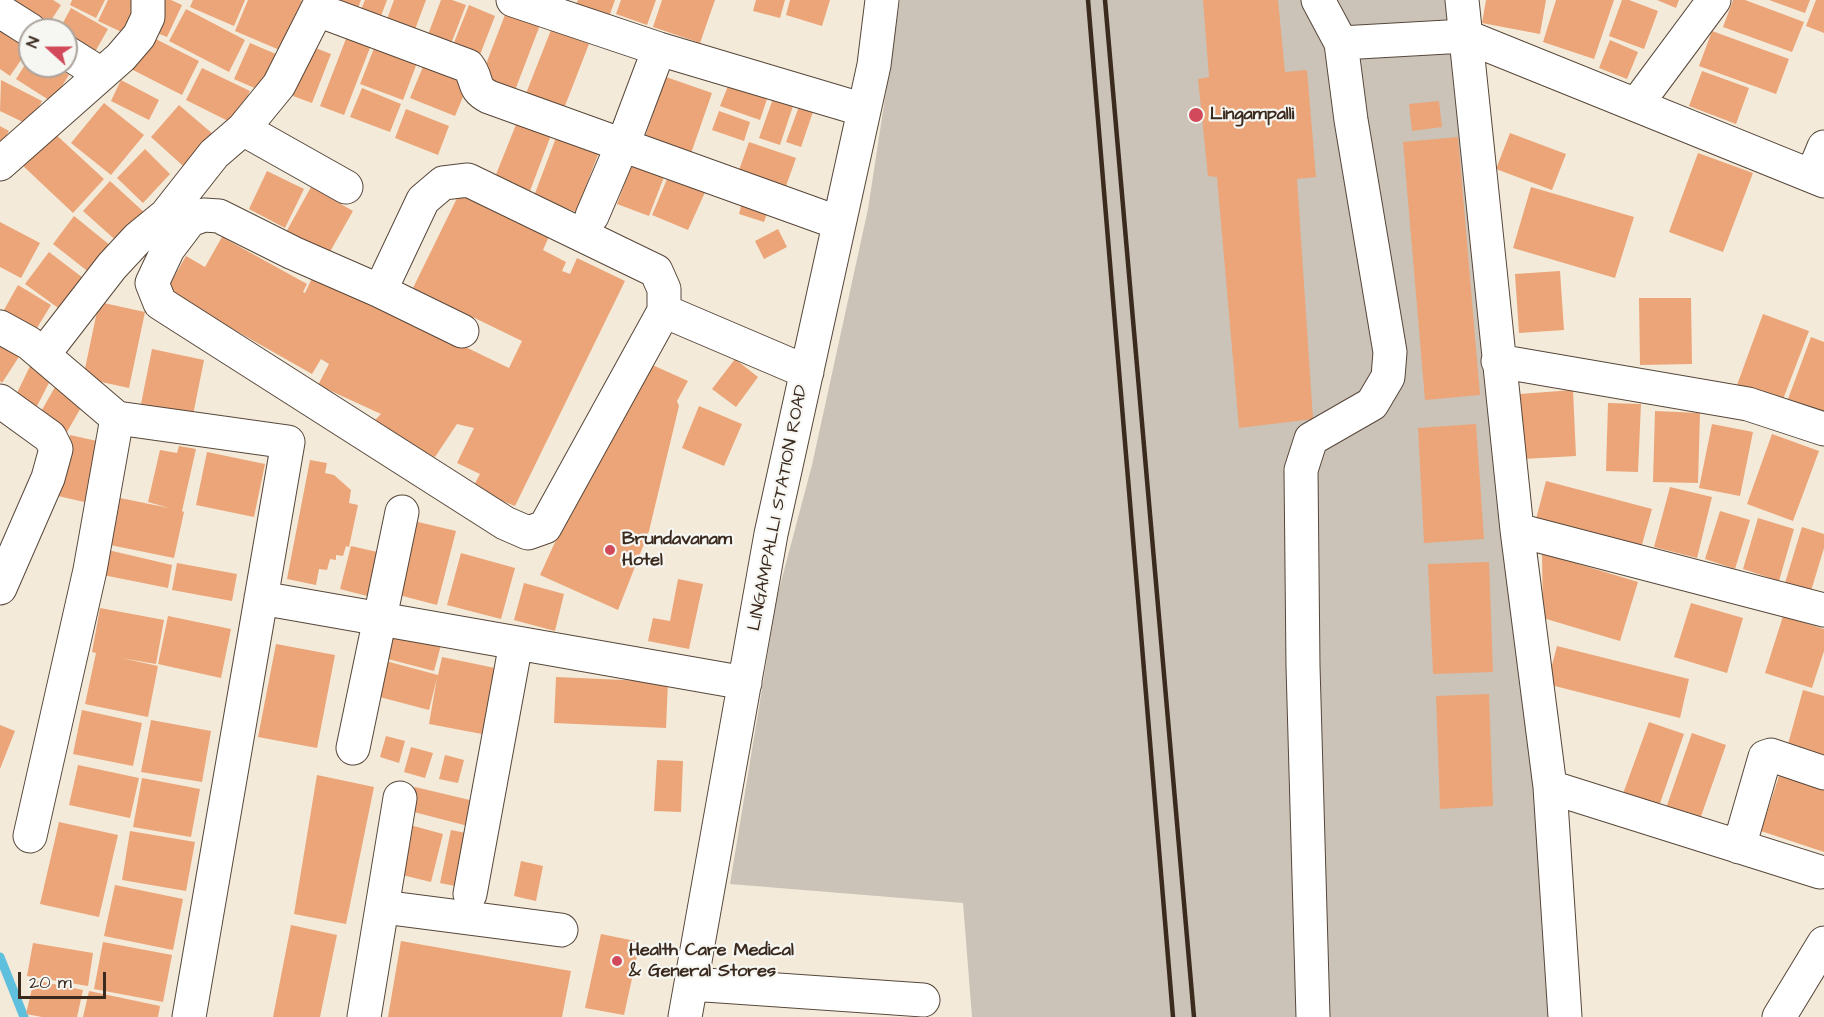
<!DOCTYPE html>
<html>
<head>
<meta charset="utf-8">
<style>
	body { margin:0 }
	#map { position:relative; width:1824px; height:1017px; overflow:hidden; background:#f3ead9; font-family:"Architects Daughter",sans-serif }
	canvas { display:block }
	.north { position:absolute; left:18px; top:18px; width:60px; height:60px; box-sizing:border-box; background:#f6f6f2; border:2px solid #aba49d; border-radius:50%; rotate:291deg; font-size:16px; font-weight:700; line-height:24px; text-align:center; color:#3b2a1e }
	.north::after { content:''; display:block; margin:auto; width:21px; height:27px; background:#d1495b; clip-path:polygon(50% 0,100% 100%,50% 72%,0 100%) }
	.scale { position:absolute; left:18px; top:972px; width:88px; height:27px; box-sizing:border-box; border:3px solid #3b2a1e; border-top:0; padding-left:8px; font-size:18px; line-height:21px; white-space:nowrap; color:#3b2a1e; -webkit-text-stroke:4px #f6f6f2; paint-order:stroke }
</style>
</head>
<body>
<div id="map">
<canvas width="1824" height="1017"></canvas>
<div class="north">N</div>
<div class="scale">20 m</div>
</div>
<script>
const ctx = document.querySelector('canvas').getContext('2d');
ctx.lineJoin = 'round';
function paint(path, color) { ctx.fillStyle = color; ctx.fill(path, 'evenodd'); }
function trace(path, color, width, dash) { ctx.strokeStyle = color; ctx.lineWidth = width; ctx.lineCap = dash ? 'butt' : 'round'; ctx.setLineDash(dash || []); ctx.stroke(path); }
function drawText(font, color, halo, rows, align = 'center') {
  ctx.font = font + ' "Architects Daughter",sans-serif'; ctx.lineWidth = 4.5; ctx.setLineDash([]); ctx.textBaseline = 'middle'; ctx.strokeStyle = halo; ctx.fillStyle = color; for (const [text, x, y, turn = 0] of rows) {
    ctx.save(); ctx.translate(x, y); ctx.rotate((+turn || 0) * Math.PI / 180); ctx.textAlign = isNaN(turn) ? turn : align; if (halo) ctx.strokeText(text, 0, 0); ctx.fillText(text, 0, 0); ctx.restore();
  }
}
paint(new Path2D(`
	M900 0H1454L1570 1017H972L963 903 730 884 777 597 812 465 868 209Z`), '#cbc3b8');
trace(new Path2D(`
	M0 957 24 1017`), '#5fc0dd', 9);
paint(new Path2D(`
	M16 0H53L61 5 46 28 12 6Z
	M72 0H105L96 18 70 5Z
	M108 0H141L128 35 98 21Z
	M160 0H171L182 5 167 37 147 29Z
	M193 0H245L234 26 190 7Z
	M248 0H300L311 5 289 54 235 31Z
	M333 0H361L356 13Z
	M365 0H387L378 24 358 17Z
	M394 0H426L414 32 386 22Z
	M441 0H452L466 5 449 49 426 40Z
	M578 0H615L609 17 575 6Z
	M621 0H656L647 25 616 14Z
	M662 0H715L700 43 653 27Z
	M756 0H785L780 18 753 11Z
	M790 0H830L822 26 786 15Z
	M1203 0H1278L1285 72 1307 70 1316 177 1297 179 1313 419 1239 428 1217 177 1208 176 1198 79 1209 77Z
	M1486 0H1546L1540 34 1482 23Z
	M1556 0H1614L1594 59 1543 42Z
	M1622 0H1629L1658 11 1644 49 1609 36Z
	M1657 0H1679L1676 8Z
	M1733 0H1745L1804 22 1792 52 1723 27Z
	M1769 0H1810L1805 13Z
	M1816 0H1824V33L1806 26Z
	M469 5 495 16 478 60 451 50Z
	M71 8 108 29 91 59 66 45V30H59Z
	M186 9 245 40 229 72 169 41Z
	M506 12 540 25 514 93 480 80Z
	M0 17 30 39V47L10 76 0 69Z
	M551 30 589 44 563 111 525 96Z
	M349 31 373 40 344 115 320 106Z
	M1712 31 1789 59 1776 94 1699 66Z
	M144 33 199 61 182 95 127 67Z
	M378 38 420 55 403 100 360 84Z
	M1610 40 1638 52 1627 79 1599 68Z
	M250 43 283 57 268 94 234 79Z
	M313 47 331 54 312 103 293 96Z
	M30 57V66H55L69 75 52 102 16 79Z
	M425 62 470 80 455 116 410 98Z
	M202 68 250 91 234 124 186 100Z
	M1702 71 1749 88 1736 124 1689 106Z
	M666 77 712 93 688 162 642 146Z
	M1 80 42 101 29 125 0 111Z
	M121 80 159 100 149 120 111 101Z
	M728 86 767 99 760 120 720 106Z
	M362 88 401 104 390 132 350 117Z
	M774 96 794 103 780 145 759 138Z
	M801 101 815 106 801 147 786 142Z
	M1439 101 1442 127 1412 131 1409 104Z
	M104 103 144 135 111 175 71 143Z
	M179 105 221 141 192 174 151 137Z
	M406 109 449 126 438 155 395 138Z
	M719 111 750 122 744 141 712 130Z
	M517 122 551 135 530 191 495 177Z
	M0 126 9 131 0 146Z
	M52 131 104 179 73 213 21 164Z
	M1510 133 1566 154 1552 190 1496 169Z
	M557 135 599 152 576 212 534 196Z
	M1458 137 1480 395 1425 400 1403 142Z
	M749 142 796 158 785 189 738 173Z
	M145 149 170 174 143 203 117 178Z
	M1698 153 1753 173 1723 252 1669 232Z
	M632 164 664 177 649 216 617 204Z
	M267 171 304 189 285 228 249 209Z
	M670 172 707 188 688 230 652 215Z
	M110 181 146 214 120 244 83 211Z
	M311 187 353 211 327 257 285 234Z
	M1531 187 1634 217 1615 278 1513 248Z
	M462 188 551 232 543 250 566 262 562 271 570 274 577 258 625 281 515 506 472 489 480 474 457 463 474 428 457 424 435 457 369 426 381 414 318 385 329 364 321 359 312 374 166 291 186 256 205 267 222 237 307 284 303 292 305 293 314 274 509 368 522 341 413 288Z
	M743 199 769 208 764 222 739 214Z
	M74 216 116 250 95 277 53 244Z
	M0 222 40 243 21 278 0 267Z
	M778 229 787 247 764 259 755 241Z
	M49 252 91 284 68 315 25 284Z
	M1560 271 1564 330 1519 333 1515 274Z
	M18 285 51 305 32 336 0 317Z
	M1639 298H1691L1692 364 1640 365Z
	M99 302 145 312 129 388 83 378Z
	M1763 314 1809 331 1782 402 1737 385Z
	M0 332 24 349 2 383 0 381Z
	M1811 337 1824 342V412L1788 399Z
	M152 349 204 360 193 415 141 404Z
	M639 359 688 381 677 401 679 406 649 531 618 610 540 575Z
	M735 359 758 377 736 407 712 389Z
	M31 364 53 375 37 406 16 395Z
	M55 387 83 404 67 432 39 415Z
	M1573 390 1576 456 1523 459 1520 394Z
	M1608 403 1641 404 1638 472 1606 471Z
	M699 406 742 424 724 466 682 448Z
	M1655 411 1700 413 1698 483 1653 482Z
	M1476 424 1484 539 1424 543 1418 428Z
	M1712 424 1753 432 1740 496 1699 488Z
	M1772 434 1819 451 1793 521 1747 504Z
	M70 435 106 443 93 504 58 496Z
	M179 446 196 449 182 511 184 512 174 558 110 545 120 498 169 508 148 502 160 450 177 453Z
	M207 452 265 464 254 517 196 505Z
	M310 460 327 463 325 473 334 475 351 490 349 503 358 505 349 547 346 546 343 556 336 555V560L330 559 327 570 319 569 316 585 287 579Z
	M1546 481 1652 509 1641 548 1536 519Z
	M1670 487 1712 497 1697 558 1654 547Z
	M1720 511 1750 520 1735 569 1705 559Z
	M1758 518 1794 529 1779 581 1743 569Z
	M414 521 456 531 437 605 395 594Z
	M1802 527 1824 534V548L1811 591 1785 583Z
	M351 546 386 554 375 598 340 589Z
	M108 550 172 565 168 588 103 575Z
	M461 553 515 568 501 619 447 605Z
	M1542 553 1638 582 1620 641 1543 618Z
	M1489 562 1493 672 1433 674 1428 564Z
	M177 563 237 574 232 601 172 590Z
	M678 579 703 584 689 649 648 641 653 618 670 621Z
	M524 583 564 594 555 631 514 620Z
	M1691 603 1743 618 1727 673 1674 657Z
	M100 608 164 620 156 664 121 658 158 666 148 717 85 704 96 653 92 652Z
	M168 616 231 629 221 678 158 664Z
	M1783 616 1824 629V651L1812 688 1765 673Z
	M391 631 441 645 434 671 384 658Z
	M276 644 335 655 317 748 258 737Z
	M1557 646 1689 679 1680 718 1547 684Z
	M442 657 495 668 482 734 429 724 437 678 429 710 372 695 382 660 438 675Z
	M556 677 668 682 666 728 554 723Z
	M1803 690 1824 696V766L1785 755Z
	M1489 694 1493 806 1440 809 1436 696Z
	M82 710 142 723 133 766 73 754Z
	M151 720 211 731 202 782 141 772Z
	M1649 722 1684 734 1656 815 1620 802Z
	M0 725 15 731 0 769Z
	M1692 733 1726 745 1698 825 1664 814Z
	M386 736 405 741 399 763 380 757Z
	M411 747 433 753 425 778 404 772Z
	M445 755 464 760 458 783 439 779Z
	M657 760 683 761 681 812 654 811Z
	M78 765 139 778 130 818 69 805Z
	M1780 773 1824 787V852L1761 831Z
	M317 775 374 787 346 924 294 914Z
	M142 778 200 789 191 837 133 827Z
	M415 787 474 801 468 826 410 811Z
	M59 822 118 835 99 917 40 904Z
	M410 825 443 834 431 882 398 874Z
	M451 830 476 835 465 888 440 883Z
	M130 831 195 842 186 891 122 880Z
	M521 861 543 866 536 901 514 896Z
	M115 885 183 899 173 950 104 936Z
	M291 925 337 935 320 1017H273Z
	M601 934 640 942 624 1015 585 1008Z
	M401 941 571 971 562 1017H388Z
	M103 942 172 955 163 1002 94 989Z
	M33 943 93 953 88 986 27 976Z
	M34 980 83 990 77 1017H42L26 1014Z
	M89 991 160 1006 158 1017H83Z`), '#eba578');
const minor = new Path2D(`
	M322 0 279 85 243 129 346 187
	M513 0 659 49 864 110
	M1462 0 1517 530 1550 787 1565 1017
	M318 10 468 66C479 80 471 88 489 97L839 223
	M0 11 30 30
	M1341 43 1465 36 1824 181
	M66 52 101 74
	M1636 105 1714 0
	M0 164 121 57 139 36 148 17V0
	M1812 176 1824 147
	M468 180 656 271 664 289V311L545 527 528 533 505 523 160 303 152 283 168 249 190 220 204 215 219 216 293 253 380 291 423 200 443 183Z
	M592 216 627 134 659 49
	M380 291 462 331
	M664 311 807 372
	M0 327 29 343 117 418 288 442 189 1017
	M43 355 112 266 138 238 166 215 214 154 243 129
	M1498 361 1748 404 1824 429
	M0 401 50 437 56 449 48 478 0 588
	M1517 530 1824 610
	M261 598 745 683
	M353 748 402 512
	M1550 787 1820 872
	M30 836 90 570 117 418
	M1739 847 1765 757 1771 755 1824 773
	M470 894 516 643
	M383 907 561 930
	M691 984 923 1000
	M364 1017 400 798
	M685 1017 771 534 874 65 882 0
	M1313 1017 1303 666 1301 470 1311 439 1372 404 1388 377 1390 352 1351 120 1341 43 1318 0
	M1779 1017 1824 943`);
trace(minor, '#57473a', 35);
trace(minor, '#fff', 33);
trace(new Path2D(`
	M1088 0 1173 1017
	M1105 0 1194 1017`), '#3b2a1e', 4.5);
for (const [x, y, r, color] of [
	[1196,115,8,"#d1495b"],
	[610,550,6,"#d1495b"],
	[617,961,6,"#d1495b"]
]) { const dot = new Path2D(); dot.arc(x, y, r, 0, 2 * Math.PI); ctx.fillStyle = color; ctx.fill(dot); trace(dot, '#f6f6f2', 2); }
drawText('bold 18px', '#3b2a1e', '#f6f6f2', [
	["Lingampalli",1210,115],
	["Brundavanam",622,540],
	["Hotel",622,561],
	["Health Care Medical",629,951],
	["& General Stores",629,972]
], 'left');
drawText('18px', '#3b2a1e', '#f6f6f2', [
	["LINGAMPALLI STATION ROAD",779,508,-79]
]);
</script>
</body>
</html>
